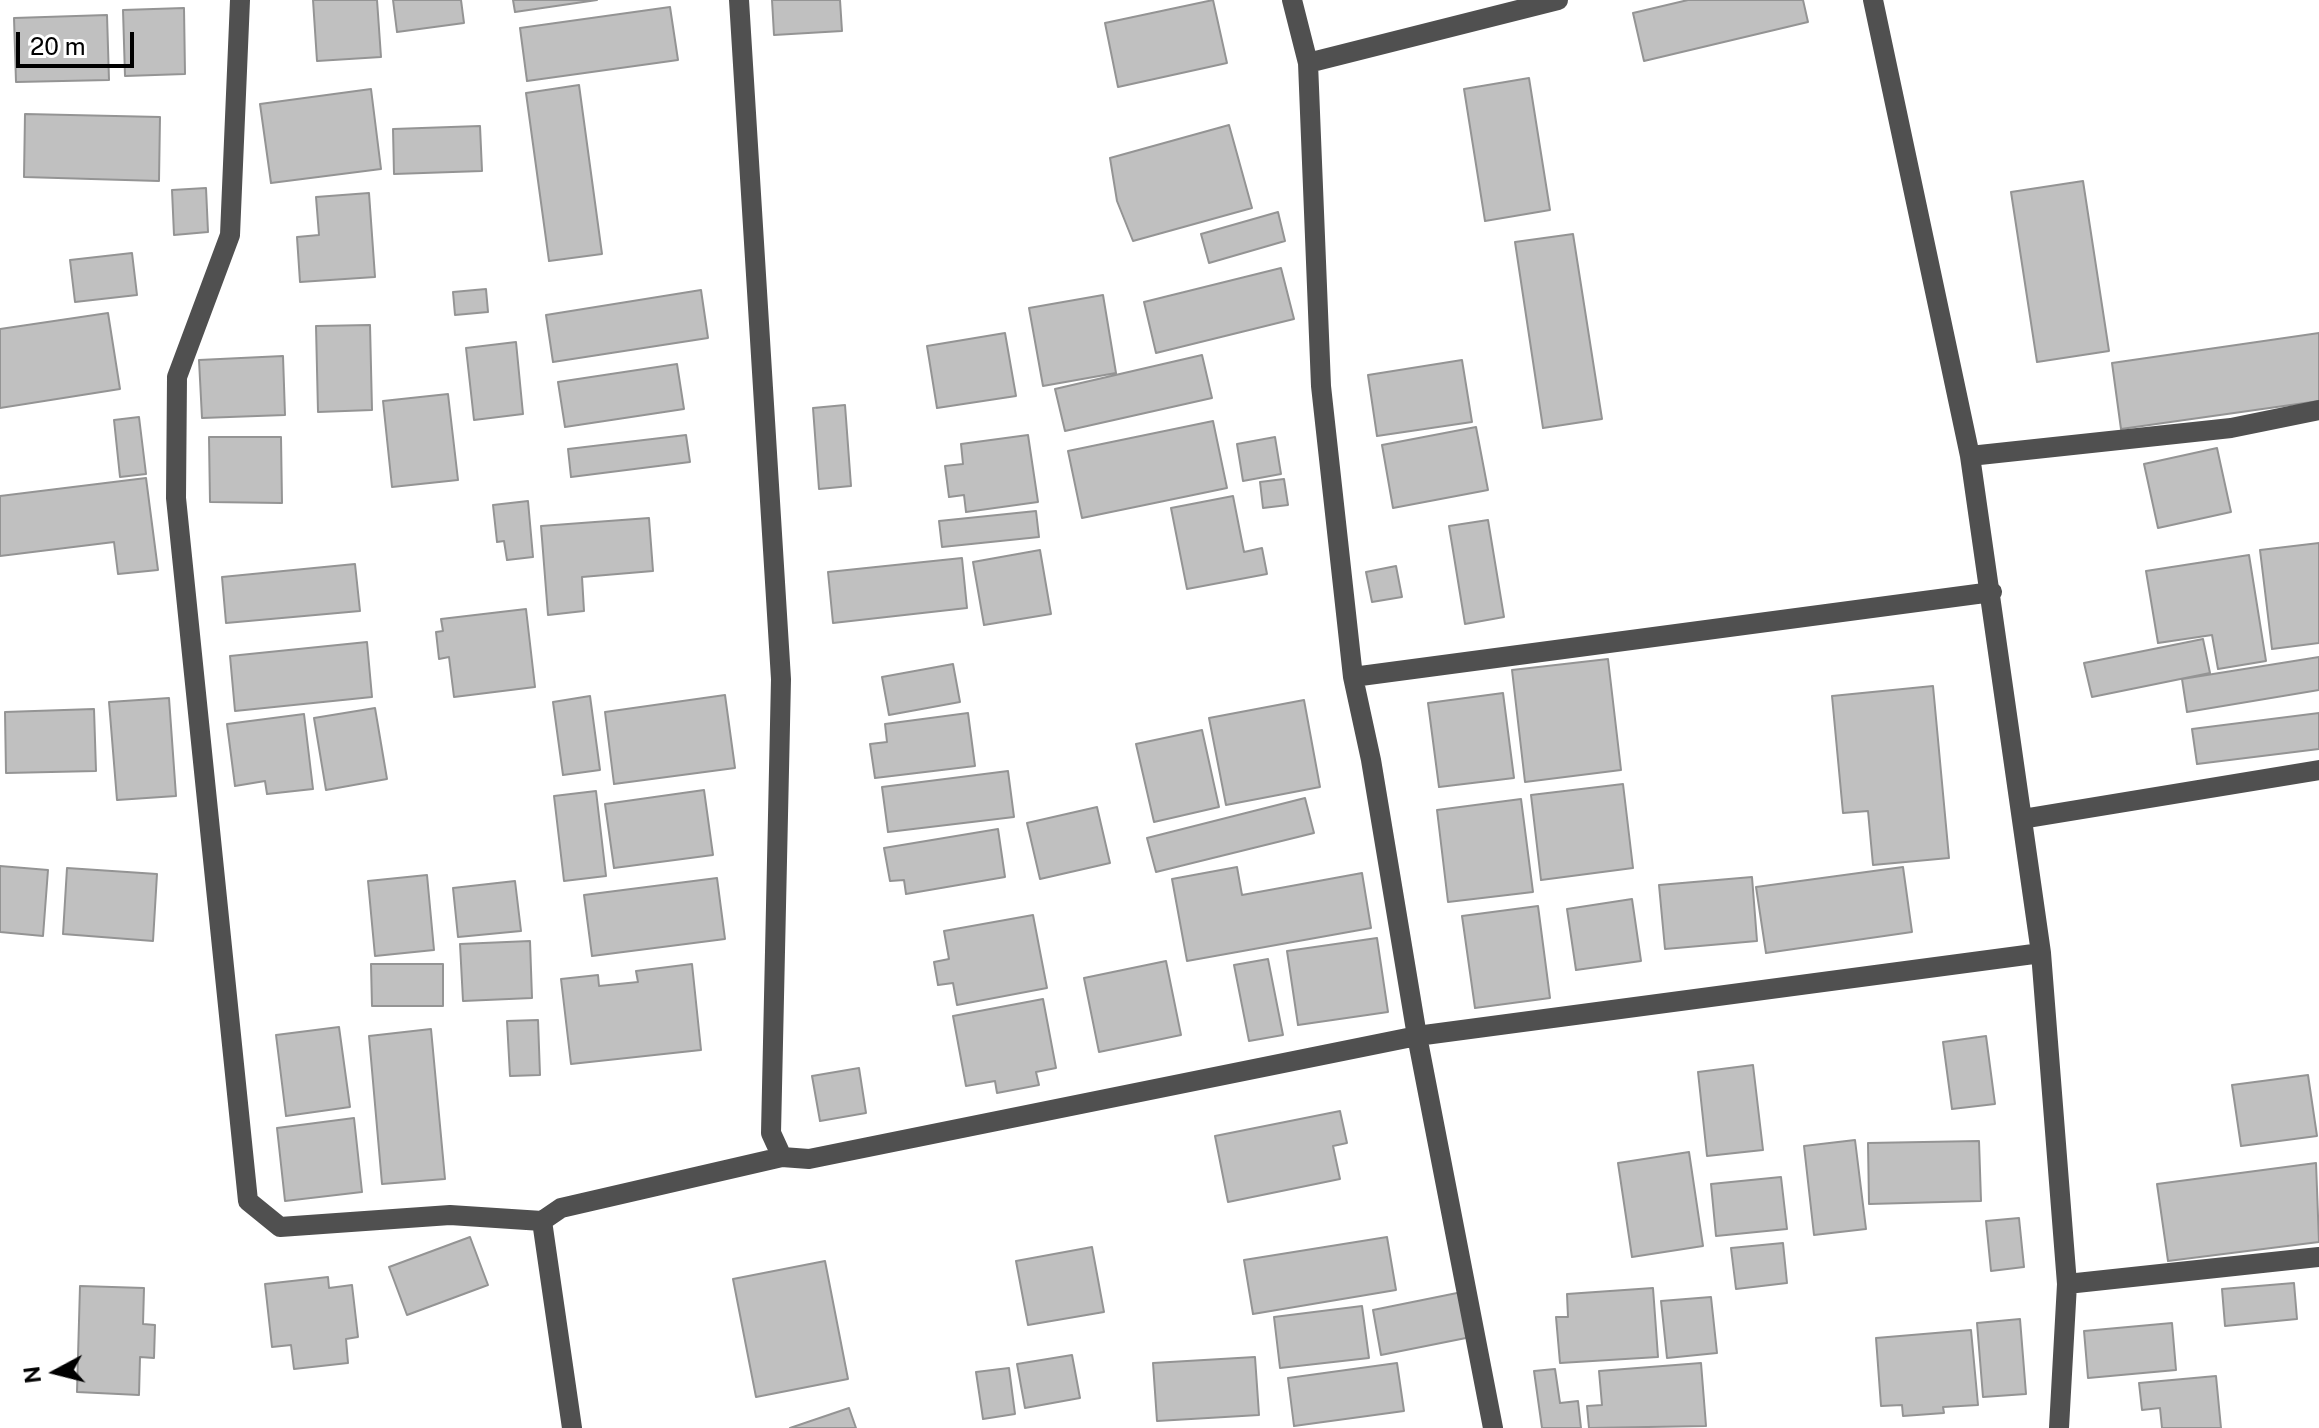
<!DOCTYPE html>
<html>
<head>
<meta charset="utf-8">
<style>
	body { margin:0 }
	#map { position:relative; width:2319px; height:1428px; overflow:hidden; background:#fff; font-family:"Public Sans",sans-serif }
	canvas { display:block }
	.north { position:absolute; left:16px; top:1332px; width:80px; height:80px; -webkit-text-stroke:6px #fff; paint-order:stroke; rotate:263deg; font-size:22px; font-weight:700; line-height:32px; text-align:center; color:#000 }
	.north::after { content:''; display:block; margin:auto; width:28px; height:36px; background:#000; clip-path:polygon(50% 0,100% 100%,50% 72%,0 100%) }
	.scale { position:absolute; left:16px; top:32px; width:118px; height:36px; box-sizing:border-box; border:4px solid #000; border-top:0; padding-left:10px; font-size:24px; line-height:28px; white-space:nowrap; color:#000; -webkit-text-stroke:6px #fff; paint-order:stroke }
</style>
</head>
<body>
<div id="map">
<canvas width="2319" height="1428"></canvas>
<div class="north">N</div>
<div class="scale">20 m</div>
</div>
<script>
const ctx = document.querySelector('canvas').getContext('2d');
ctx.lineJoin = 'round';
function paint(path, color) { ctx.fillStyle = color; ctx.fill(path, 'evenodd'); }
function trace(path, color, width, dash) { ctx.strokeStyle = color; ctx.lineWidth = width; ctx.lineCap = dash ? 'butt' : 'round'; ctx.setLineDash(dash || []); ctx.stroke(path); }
const building = new Path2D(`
	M313 0H377L381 57 317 61Z
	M393 0H461L464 23 397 32Z
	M513 0H597L515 12Z
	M772 0H840L842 31 774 35Z
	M1213 0 1227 63 1118 87 1105 23Z
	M1688 0H1803L1808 22 1644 61 1633 13Z
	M670 7 678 60 527 81 520 28Z
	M184 8 185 74 125 76 123 10Z
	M107 15 109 80 16 82 14 18Z
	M1529 78 1550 210 1485 221 1464 89Z
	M579 85 602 254 549 261 526 93Z
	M371 89 381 169 271 183 260 104Z
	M25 114 160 117 159 181 24 177Z
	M1229 125 1252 208 1133 241 1117 201 1110 158Z
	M480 126 482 171 394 174 393 129Z
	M2083 181 2109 351 2037 362 2011 192Z
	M206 188 208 232 174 235 172 190Z
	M369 193 375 277 300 282 297 237 319 235 316 197Z
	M1278 212 1285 241 1209 263 1201 234Z
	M1573 234 1602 419 1543 428 1515 242Z
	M132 253 137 295 75 302 70 260Z
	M1281 268 1294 319 1156 353 1144 302Z
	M486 289 488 312 455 315 453 292Z
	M701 290 708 338 553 362 546 315Z
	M1103 295 1116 373 1043 386 1029 308Z
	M108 313 120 389 0 408V329Z
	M370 325 372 410 318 412 316 326Z
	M1005 333 1016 396 937 408 927 346Z
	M2319 333V401L2121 429 2112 363Z
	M516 342 523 414 474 420 466 348Z
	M1202 355 1212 398 1065 431 1055 389Z
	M283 356 285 415 202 418 199 360Z
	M1462 360 1472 422 1377 436 1368 375Z
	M677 364 684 409 565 427 558 382Z
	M448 394 458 480 392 487 383 401Z
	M845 405 851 486 819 489 813 408Z
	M139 417 146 474 120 477 114 420Z
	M1213 421 1227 488 1082 518 1068 451Z
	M1476 427 1488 490 1393 508 1382 445Z
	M686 435 690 462 571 477 568 449Z
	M1028 435 1038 502 966 512 964 495 949 497 945 466 963 464 961 444Z
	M209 437H281L282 503 210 502Z
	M1275 437 1281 474 1243 481 1237 444Z
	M2217 448 2231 512 2158 528 2144 464Z
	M146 478 158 570 118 574 114 542 0 556V496Z
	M1284 479 1288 505 1263 508 1260 482Z
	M1233 496 1244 552 1262 548 1267 574 1187 589 1171 508Z
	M528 501 533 557 507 560 504 541 497 542 493 505Z
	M1036 511 1039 537 942 547 939 521Z
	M649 518 653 571 582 577 584 611 548 615 541 526Z
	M1488 520 1504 617 1465 624 1449 526Z
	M2319 543V643L2272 649 2260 550Z
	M1040 550 1051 614 984 625 973 562Z
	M2249 555 2266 661 2218 669 2212 635 2158 643 2146 571Z
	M962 558 967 608 833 623 828 572Z
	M355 564 360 611 226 623 222 577Z
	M1396 566 1402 597 1372 602 1366 572Z
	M526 609 535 687 454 697 449 657 439 659 436 632 443 631 441 619Z
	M2203 639 2210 673 2092 697 2084 663Z
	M367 642 372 697 235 711 230 656Z
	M2319 657V690L2187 712 2182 679Z
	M1608 659 1621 770 1525 782 1512 670Z
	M953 664 960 702 889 715 882 677Z
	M1933 686 1949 858 1873 865 1868 811 1843 813 1832 696Z
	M1503 693 1514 778 1439 787 1428 703Z
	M725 695 735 768 614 784 605 712Z
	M590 696 600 770 563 775 553 702Z
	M169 698 176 796 117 800 109 702Z
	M1304 700 1320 787 1226 805 1209 718Z
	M375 708 387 779 326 790 314 718Z
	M94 709 96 771 6 773 5 712Z
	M968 713 975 766 875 778 870 744 887 742 885 724Z
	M2319 713V749L2197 764 2192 729Z
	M304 714 313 789 267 794 265 781 235 786 227 724Z
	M1202 730 1219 807 1154 822 1136 744Z
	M1008 771 1014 817 888 832 882 787Z
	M1623 784 1633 868 1541 880 1531 795Z
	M704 790 713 855 614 868 605 804Z
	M596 791 606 876 564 881 554 796Z
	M1305 798 1314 833 1156 872 1147 838Z
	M1521 799 1533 892 1448 902 1437 810Z
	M1097 807 1110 863 1040 879 1027 823Z
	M998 829 1005 877 906 894 904 880 890 881 884 848Z
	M0 866 48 870 43 936 0 932Z
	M1237 867 1242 895 1362 873 1371 928 1187 961 1172 879Z
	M1903 867 1912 932 1766 953 1756 887Z
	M67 868 157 874 153 941 63 934Z
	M427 875 434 950 375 956 368 881Z
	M1752 877 1757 941 1665 949 1659 885Z
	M717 878 725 939 592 956 584 895Z
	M515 881 521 931 458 937 453 888Z
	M1632 899 1641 961 1576 970 1567 909Z
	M1538 906 1550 998 1475 1008 1462 916Z
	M1033 915 1047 988 957 1005 953 983 938 985 934 962 949 959 944 931Z
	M1377 938 1388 1012 1298 1025 1287 951Z
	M530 941 532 998 463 1001 460 944Z
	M1268 959 1283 1035 1249 1041 1234 965Z
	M1166 961 1181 1035 1099 1052 1084 978Z
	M371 964H443V1006H372Z
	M692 964 701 1050 571 1064 561 979 598 975 599 986 638 982 636 971Z
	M1043 999 1056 1068 1036 1072 1039 1085 997 1093 995 1081 966 1086 953 1016Z
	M538 1020 540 1075 510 1076 507 1021Z
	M339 1027 350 1107 286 1116 276 1035Z
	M431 1029 445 1179 382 1184 369 1036Z
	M1986 1036 1995 1104 1952 1109 1943 1042Z
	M1753 1065 1763 1150 1707 1156 1698 1072Z
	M859 1068 866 1113 820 1121 812 1076Z
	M2308 1075 2317 1136 2241 1146 2232 1085Z
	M1340 1111 1347 1143 1333 1146 1340 1179 1228 1202 1215 1136Z
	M354 1118 362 1192 285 1201 277 1128Z
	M1855 1140 1866 1229 1814 1235 1804 1146Z
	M1979 1141 1981 1201 1869 1204 1868 1143Z
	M1689 1152 1703 1246 1632 1257 1618 1163Z
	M2316 1163 2319 1242 2168 1261 2157 1184Z
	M1781 1177 1787 1229 1716 1236 1711 1184Z
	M2019 1218 2024 1267 1991 1271 1986 1221Z
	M470 1237 488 1285 407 1315 389 1267Z
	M1387 1237 1396 1290 1253 1314 1244 1260Z
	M1783 1243 1787 1283 1736 1289 1731 1248Z
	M1092 1247 1104 1312 1028 1325 1016 1261Z
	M825 1261 848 1379 756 1397 733 1279Z
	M328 1277 329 1288 352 1285 358 1337 346 1339 348 1363 294 1369 291 1345 272 1347 265 1284Z
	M2294 1283 2297 1319 2225 1326 2222 1289Z
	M80 1286 144 1288 143 1324 155 1325 154 1358 140 1357 139 1395 77 1392Z
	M1653 1288 1658 1357 1560 1363 1556 1317H1568L1567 1294Z
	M1462 1292 1471 1337 1381 1355 1373 1310Z
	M1711 1297 1717 1353 1667 1358 1661 1301Z
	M1362 1306 1369 1358 1280 1368 1274 1317Z
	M2020 1319 2026 1394 1983 1397 1977 1323Z
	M2172 1323 2176 1370 2088 1378 2084 1331Z
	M1971 1330 1978 1405 1943 1407 1944 1413 1903 1416 1902 1405 1881 1406 1876 1338Z
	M1072 1355 1080 1398 1025 1408 1017 1364Z
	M1255 1357 1259 1415 1157 1421 1153 1363Z
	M1397 1363 1404 1411 1294 1426 1288 1378Z
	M1701 1363 1706 1426 1589 1428 1587 1406 1602 1405 1599 1371Z
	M1009 1368 1015 1414 983 1419 976 1372Z
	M1555 1369 1560 1403 1578 1401 1581 1428H1542L1534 1371Z
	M2216 1376 2221 1428H2162L2160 1408 2142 1410 2139 1383Z
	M849 1408 856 1428H790Z`);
paint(building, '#c0c0c0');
trace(building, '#949494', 2);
trace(new Path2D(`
	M240 0 230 235 177 377 176 498 248 1201 280 1227 450 1215 542 1221 561 1208 782 1157 809 1159 1417 1036 2041 953
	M739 0 781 679 771 1133 782 1157
	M1292 0 1308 63 1321 386 1353 677 1371 760 1417 1036 1493 1428
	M1873 0 1970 456 2041 953 2067 1284 2059 1428
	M1308 63 1558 0
	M1970 456 2231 428 2319 410
	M1353 677 1992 592
	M2022 819 2319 770
	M542 1221 572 1428
	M2067 1284 2319 1257`), '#505050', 20);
</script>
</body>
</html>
